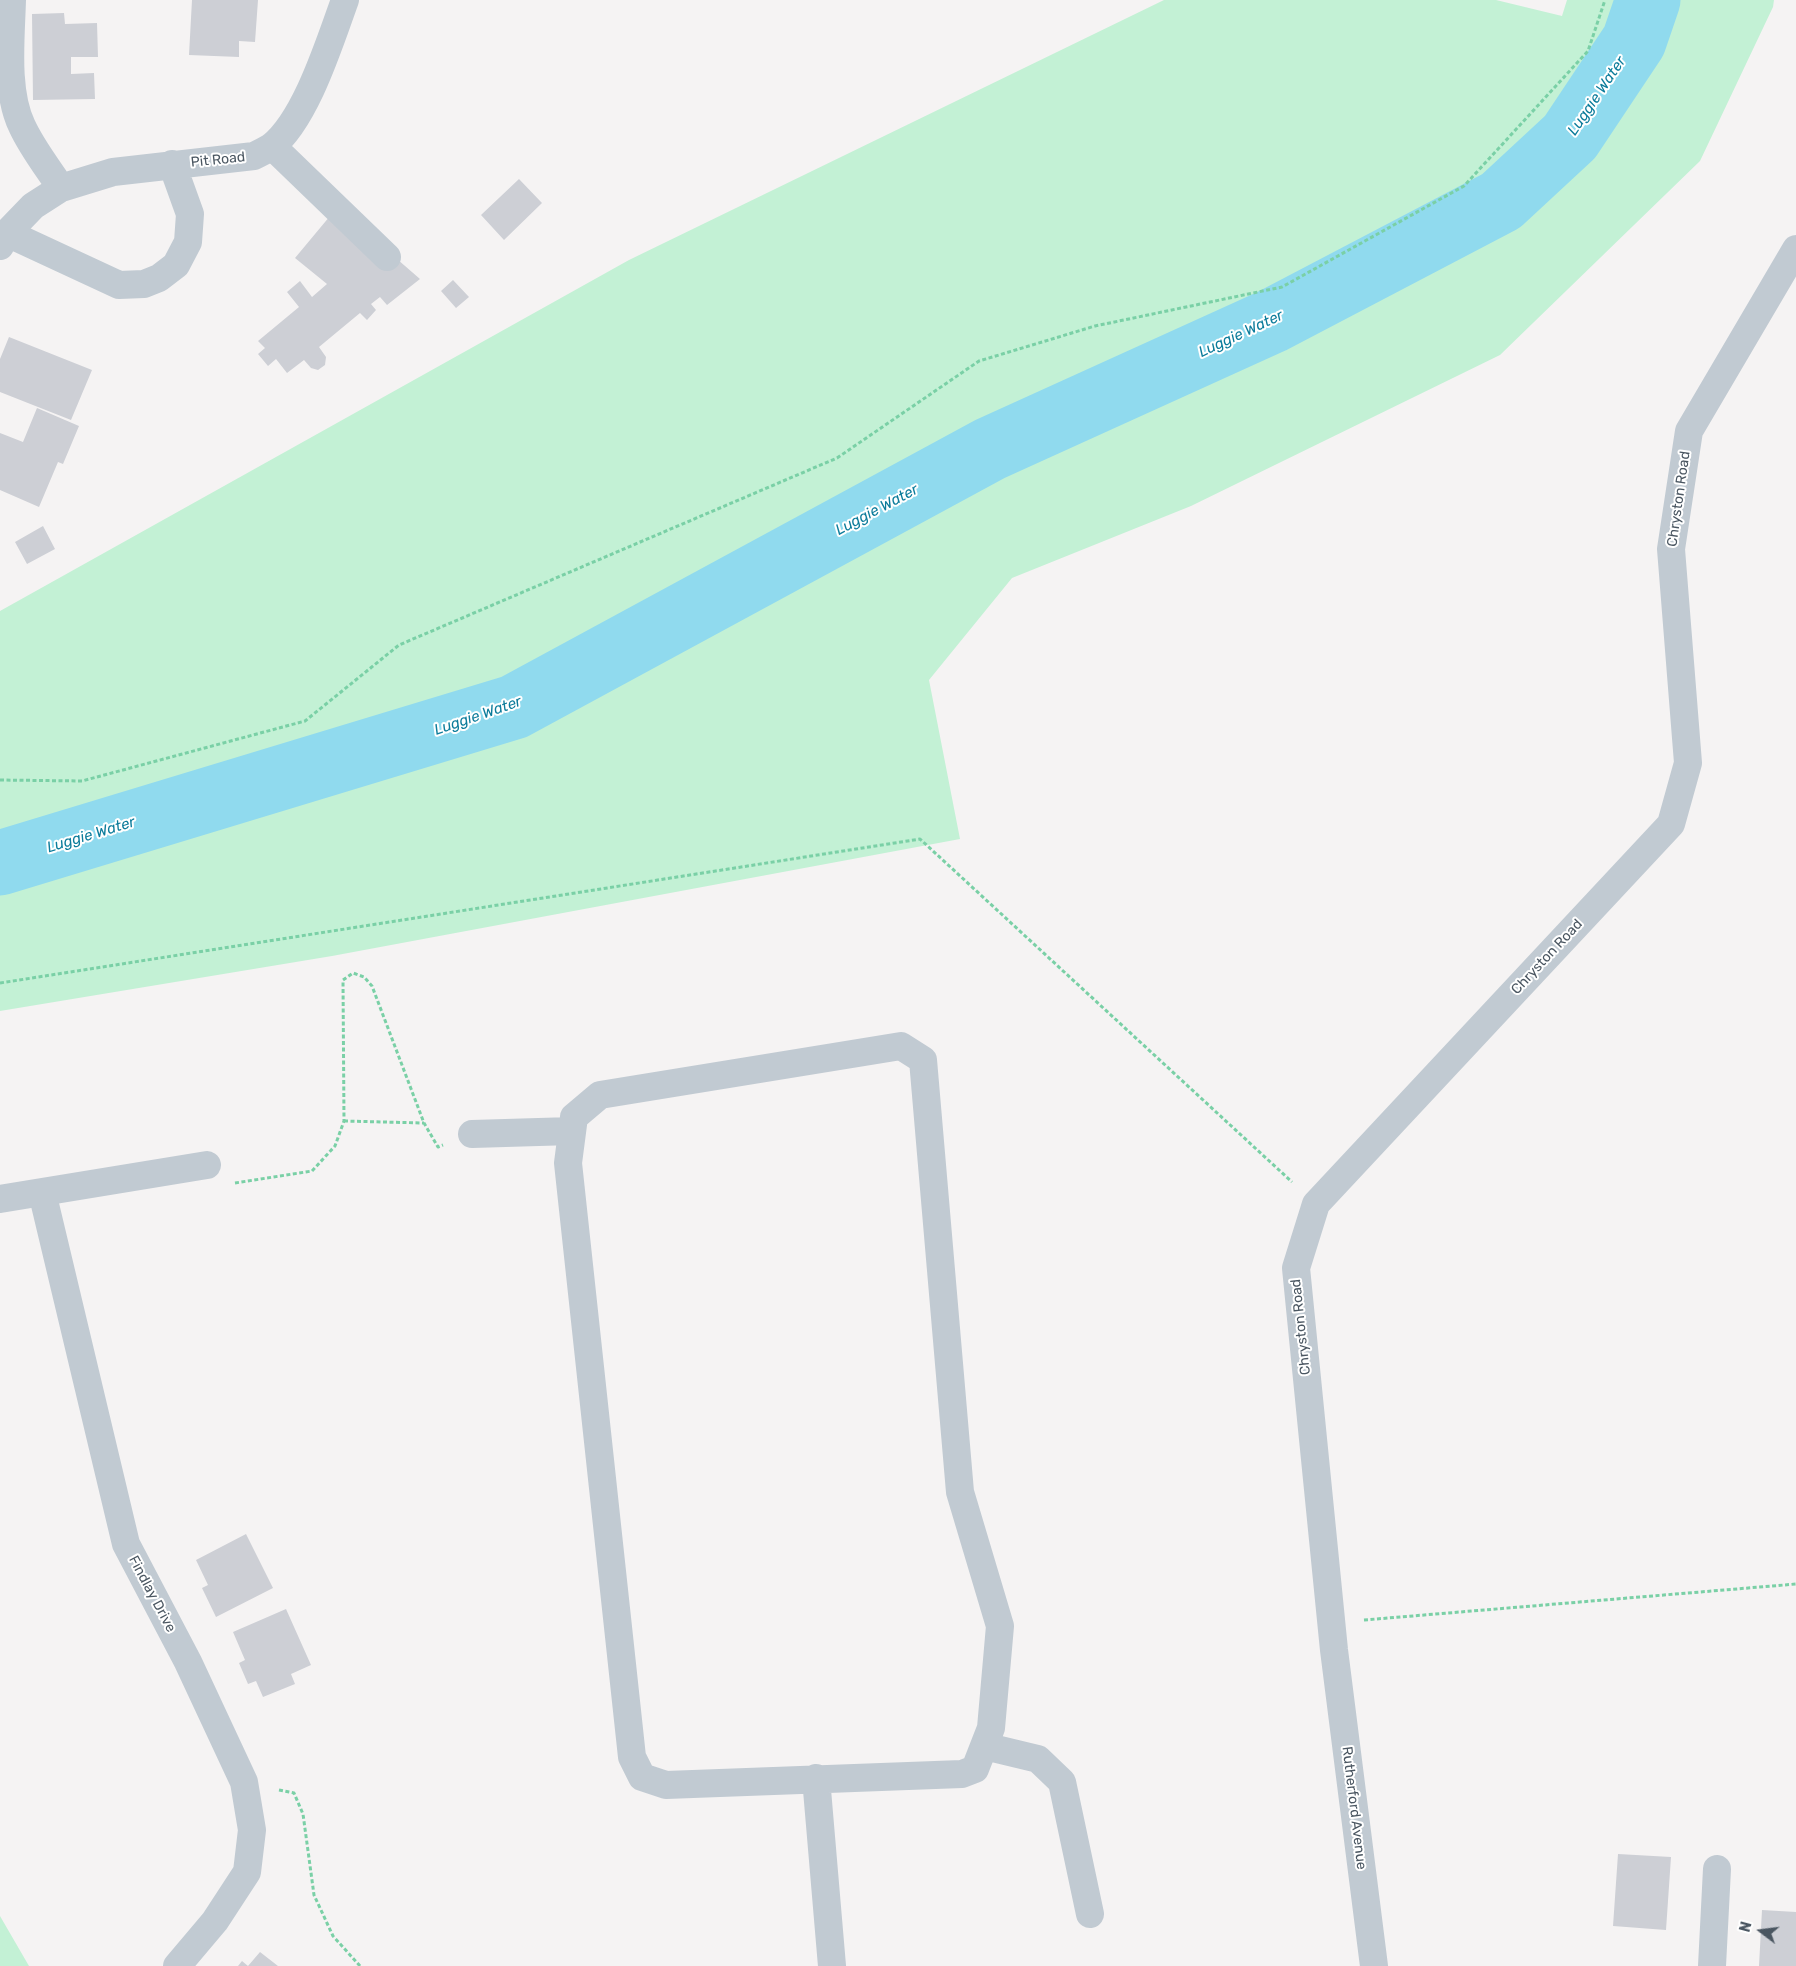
<!DOCTYPE html>
<html>
<head>
<meta charset="utf-8">
<style>
	body { margin:0 }
	#map { position:relative; width:1796px; height:1966px; overflow:hidden; background:#f5f3f3; font-family:Rubik,sans-serif }
	canvas { display:block }
	.north { position:absolute; left:1736px; top:1906px; width:50px; height:50px; -webkit-text-stroke:4px #fff; paint-order:stroke; rotate:285deg; font-size:14px; font-weight:700; line-height:20px; text-align:center; color:#4a5661 }
	.north::after { content:''; display:block; margin:auto; width:18px; height:22px; background:#4a5661; clip-path:polygon(50% 0,100% 100%,50% 72%,0 100%) }
</style>
</head>
<body>
<div id="map">
<canvas width="1796" height="1966"></canvas>
<div class="north">N</div>
</div>
<script>
const ctx = document.querySelector('canvas').getContext('2d');
ctx.lineJoin = 'round';
function paint(path, color) { ctx.fillStyle = color; ctx.fill(path, 'evenodd'); }
function trace(path, color, width, dash) { ctx.strokeStyle = color; ctx.lineWidth = width; ctx.lineCap = dash ? 'butt' : 'round'; ctx.setLineDash(dash || []); ctx.stroke(path); }
function drawText(font, color, halo, rows, align = 'center') {
  ctx.font = font + ' Rubik,sans-serif'; ctx.lineWidth = 4; ctx.setLineDash([]); ctx.textBaseline = 'middle'; ctx.strokeStyle = halo; ctx.fillStyle = color; for (const [text, x, y, turn = 0] of rows) {
    ctx.save(); ctx.translate(x, y); ctx.rotate((+turn || 0) * Math.PI / 180); ctx.textAlign = isNaN(turn) ? turn : align; if (halo) ctx.strokeText(text, 0, 0); ctx.fillText(text, 0, 0); ctx.restore();
  }
}
paint(new Path2D(`
	M1164 0H1496L1562 16 1567 0H1774L1773 7 1700 161 1500 355 1191 506 1012 578 929 680 960 839 332 956 0 1011V611L629 260Z
	M0 1916 29 1966H0Z`), '#c3f1d5');
trace(new Path2D(`
	M0 863 514 707 990 449 1272 321 1501 201 1570 137 1634 41 1648 0`), '#90daee', 65);
paint(new Path2D(`
	M192 0H258L255 42 239 41V57L189 55Z
	M64 13 65 24 97 23 98 57H71V74L94 73 95 99 33 100 32 14Z
	M519 179 542 203 504 240 481 215Z
	M330 216 397 259 420 279 387 305 380 297 371 304 376 310 367 320 360 313 319 347 326 357 325 365 318 370 311 368 304 360 287 373 276 359 268 366 258 354 265 348 258 341 299 307 287 292 300 281 312 297 327 284 295 258Z
	M453 280 469 297 456 308 441 291Z
	M9 337 92 370 71 420 0 392V359Z
	M37 408 79 426 63 464 58 462 39 507 0 490V433L23 442Z
	M43 526 55 549 27 564 15 542Z
	M246 1534 273 1588 216 1617 202 1588 208 1585 196 1560Z
	M286 1609 311 1665 291 1674 295 1684 263 1697 256 1681 248 1684 239 1663 245 1660 233 1632Z
	M1618 1854 1671 1857 1666 1930 1613 1926Z
	M1762 1910 1796 1912V1966H1759Z
	M260 1952 278 1966H238L242 1961 248 1966Z`), '#cdcfd5');
trace(new Path2D(`
	M0 780 82 781 305 721 399 645 837 458 979 361 1095 326 1282 287 1464 186 1588 51 1605 0
	M0 983 920 839 1292 1182
	M344 1121 424 1123
	M235 1183 312 1171 335 1146 344 1121 343 980 353 973 364 977 372 986 424 1123 438 1147 443 1145
	M1364 1620 1796 1584
	M279 1790 294 1793 303 1814 314 1895 333 1936 360 1966`), '#7ad0a6', 3, [4, 2.5]);
trace(new Path2D(`
	M12 0C11 38 5 91 22 126 32 148 48 168 61 188
	M272 146 387 257
	M7 233 119 285 144 284 159 278 176 265 188 242 190 214 172 164
	M0 246 7 233 33 206 61 188 113 172 254 156C260 153 266 150 271 147 306 120 330 41 345 0
	M901 1046 923 1060 960 1492 1000 1626 991 1728 975 1769 962 1774 666 1785 642 1777 632 1757 568 1163 574 1117 600 1095Z
	M472 1134 572 1131
	M42 1192 126 1544 188 1662 244 1782 252 1830 247 1872 215 1921 177 1966
	M0 1199 207 1165
	M984 1746 1038 1759 1062 1782 1090 1914
	M816 1778 832 1966
	M1374 1966 1334 1650 1296 1268 1316 1204 1671 824 1688 763 1671 549 1689 431 1796 249
	M1712 1966 1717 1869`), '#c1cad2', 28);
drawText('14px', '#4a5661', '#fff', [
	["Pit Road",218,160,-6],
	["Chryston Road",1679,499,-82],
	["Chryston Road",1547,957,-47],
	["Chryston Road",1301,1327,-96],
	["Findlay Drive",152,1594,62],
	["Rutherford Avenue",1354,1808,83]
]);
drawText('italic 15px', '#0c7c9b', '#fff', [
	["Luggie Water",1597,96,-56],
	["Luggie Water",1241,334,-25],
	["Luggie Water",877,510,-28],
	["Luggie Water",478,716,-19],
	["Luggie Water",91,835,-17]
]);
</script>
</body>
</html>
